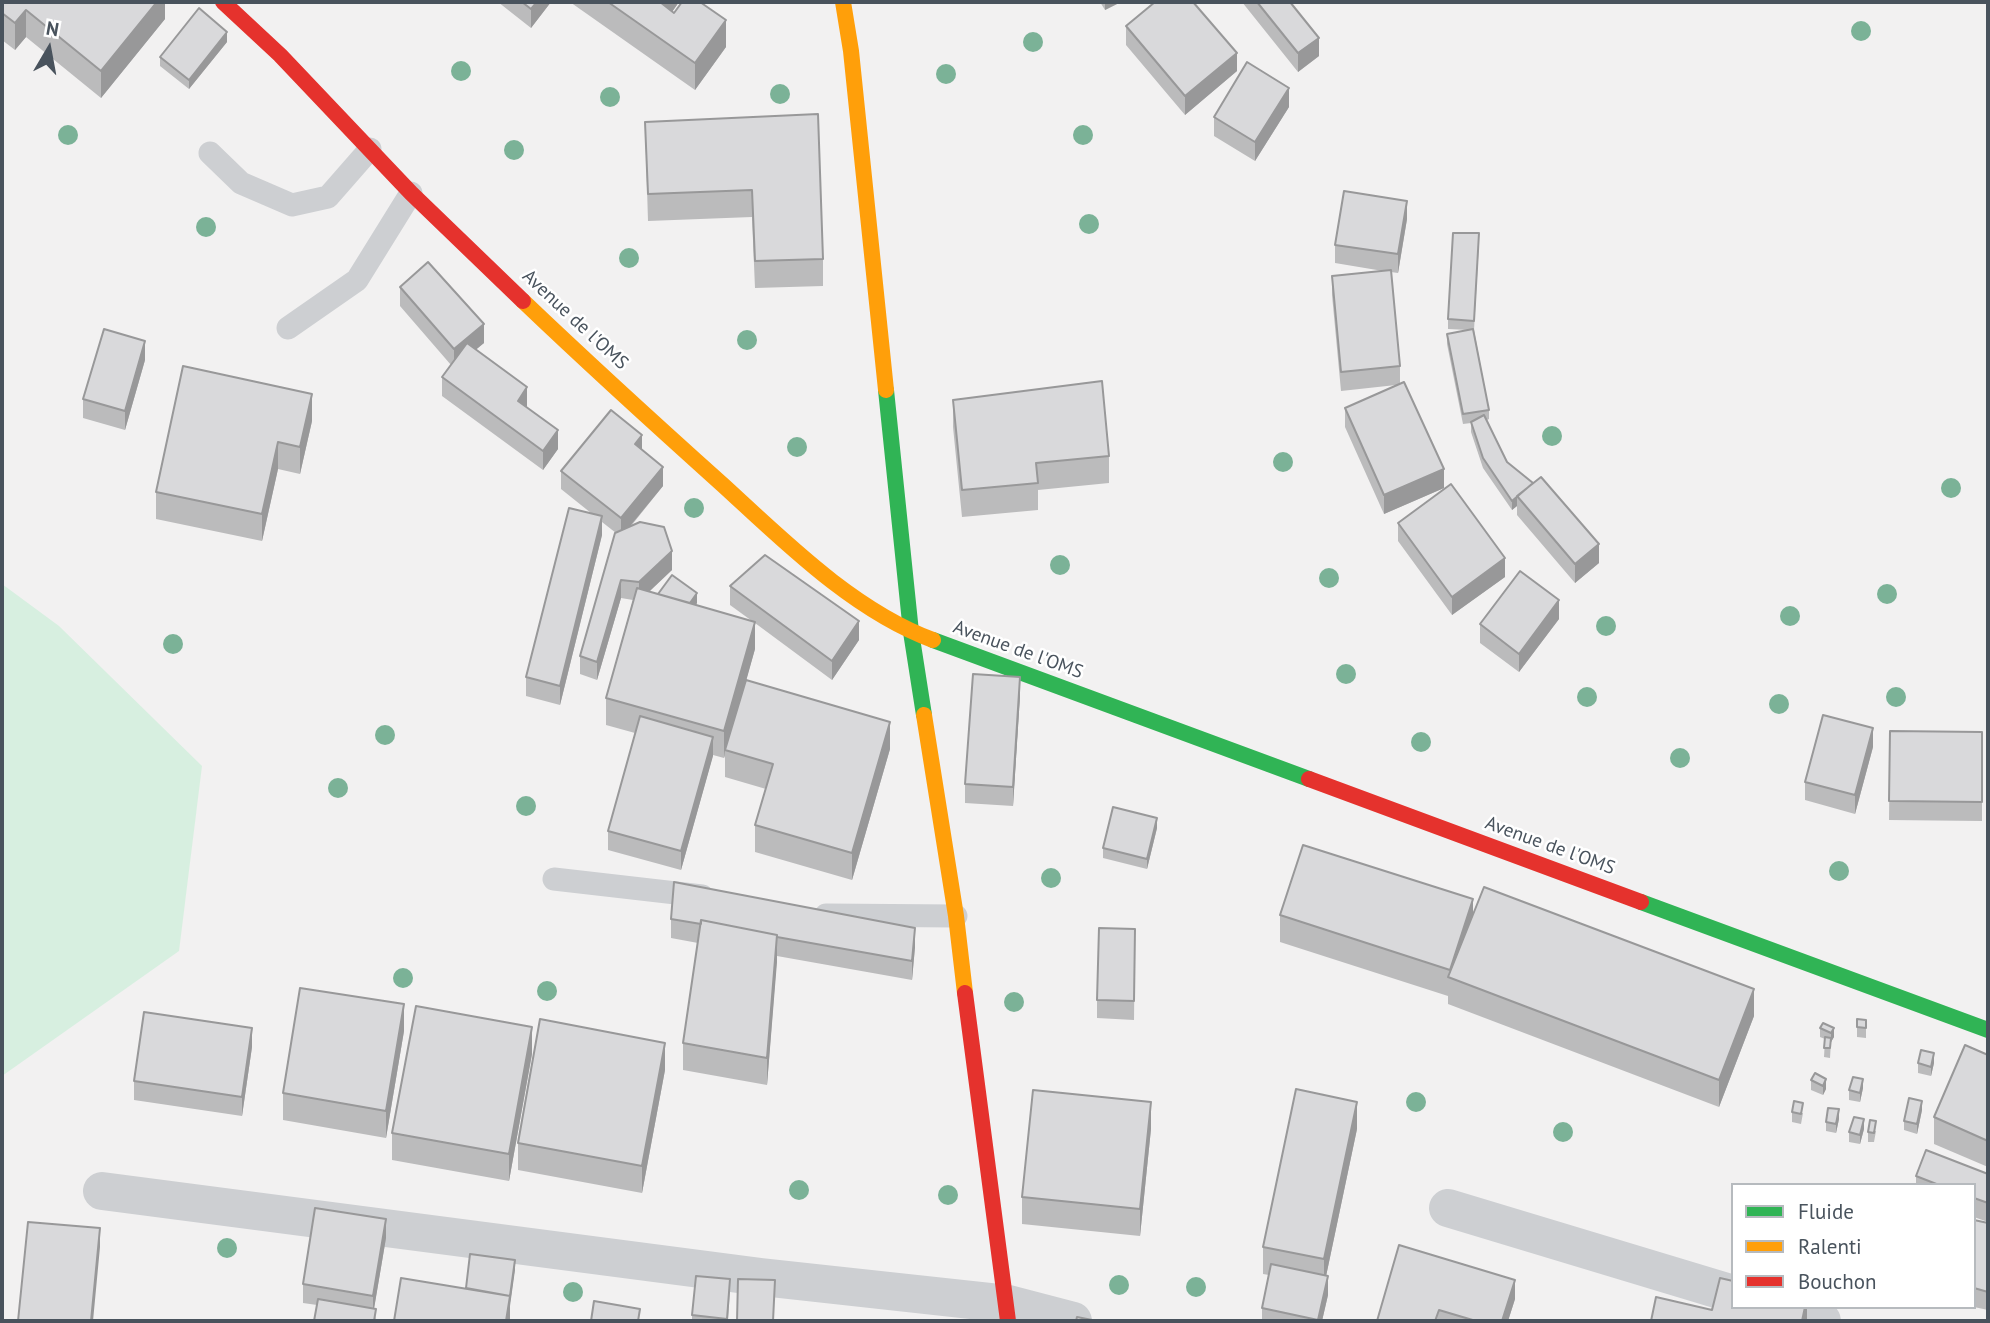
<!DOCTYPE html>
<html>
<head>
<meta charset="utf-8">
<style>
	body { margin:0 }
	#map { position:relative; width:1990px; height:1323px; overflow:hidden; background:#f2f1f1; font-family:"PT Sans",sans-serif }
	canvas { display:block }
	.frame { position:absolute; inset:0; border:4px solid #49535d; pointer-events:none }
	.legend { position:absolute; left:1731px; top:1183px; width:245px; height:126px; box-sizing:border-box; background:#fff; border:2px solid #b6babe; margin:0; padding:9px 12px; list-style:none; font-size:21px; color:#49535d }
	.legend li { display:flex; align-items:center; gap:14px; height:35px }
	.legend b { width:35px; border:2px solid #b6babe }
	.north { position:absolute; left:14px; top:14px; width:70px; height:70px; -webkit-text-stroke:5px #fff; paint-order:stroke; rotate:10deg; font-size:19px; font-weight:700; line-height:28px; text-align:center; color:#49535d }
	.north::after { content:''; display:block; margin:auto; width:24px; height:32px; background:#49535d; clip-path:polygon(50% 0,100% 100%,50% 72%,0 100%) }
</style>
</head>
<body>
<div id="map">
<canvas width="1990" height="1323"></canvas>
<div class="frame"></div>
<ul class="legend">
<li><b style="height:9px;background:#30b455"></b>Fluide</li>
<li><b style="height:9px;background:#ff9f0a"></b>Ralenti</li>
<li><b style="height:9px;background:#e5322d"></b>Bouchon</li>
</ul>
<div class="north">N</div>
</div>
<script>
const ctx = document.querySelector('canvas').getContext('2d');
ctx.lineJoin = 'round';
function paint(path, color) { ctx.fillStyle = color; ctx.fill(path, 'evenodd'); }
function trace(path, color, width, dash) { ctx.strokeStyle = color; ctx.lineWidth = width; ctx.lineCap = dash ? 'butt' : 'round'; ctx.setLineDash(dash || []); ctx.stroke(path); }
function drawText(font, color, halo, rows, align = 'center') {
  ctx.font = font + ' "PT Sans",sans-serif'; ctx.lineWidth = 5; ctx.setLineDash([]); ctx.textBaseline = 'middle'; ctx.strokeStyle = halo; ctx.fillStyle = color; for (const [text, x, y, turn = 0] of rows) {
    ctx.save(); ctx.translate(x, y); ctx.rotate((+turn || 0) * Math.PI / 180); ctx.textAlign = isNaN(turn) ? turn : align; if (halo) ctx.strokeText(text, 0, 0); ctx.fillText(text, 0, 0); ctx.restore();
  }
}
paint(new Path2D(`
	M2 584 59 626 202 766 179 951 2 1076Z`), '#d7efe0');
trace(new Path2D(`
	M210 153 241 183 292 205 328 197 370 149
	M288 328 357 280 411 193
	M554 879 702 896
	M826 915 956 916`), '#cdcfd2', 23);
trace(new Path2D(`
	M102 1191 761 1277 1008 1304 1073 1321
	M1448 1208 1733 1294
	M1776 1307 1822 1321`), '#cdcfd2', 38);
trace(new Path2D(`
	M886 390 911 632 924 715
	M933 640 1309 779
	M1641 902 1988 1030`), '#30b455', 16);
trace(new Path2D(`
	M843 2 851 51 886 390
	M523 301C589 364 656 425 724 486 785 542 854 611 933 640
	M924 715 956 916 965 993`), '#ff9f0a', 16);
trace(new Path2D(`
	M223 2 280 55 411 193 523 301
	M1309 779 1641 902
	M965 993 1008 1321`), '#e5322d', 16);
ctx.fillStyle = '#7bb297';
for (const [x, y] of [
	[1861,31],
	[1033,42],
	[461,71],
	[946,74],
	[780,94],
	[610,97],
	[68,135],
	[1083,135],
	[514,150],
	[1089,224],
	[206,227],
	[629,258],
	[747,340],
	[1552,436],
	[797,447],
	[1283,462],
	[1951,488],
	[694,508],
	[1060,565],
	[1329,578],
	[1887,594],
	[1790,616],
	[1606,626],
	[173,644],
	[1346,674],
	[1587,697],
	[1896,697],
	[1779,704],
	[385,735],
	[1421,742],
	[1680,758],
	[338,788],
	[526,806],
	[1839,871],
	[1051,878],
	[403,978],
	[547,991],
	[1014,1002],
	[1416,1102],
	[1563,1132],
	[799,1190],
	[948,1195],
	[227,1248],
	[1119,1285],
	[1196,1287],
	[573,1292]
]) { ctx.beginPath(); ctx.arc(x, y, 10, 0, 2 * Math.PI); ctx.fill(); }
paint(new Path2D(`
	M2 2H165V19L101 98 26 37 15 50 2 40Z
	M498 2H551L531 28Z
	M570 2H679L672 12 726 47 695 90Z
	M1100 2H1121L1105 10Z
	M1242 2H1290L1319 56 1298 72Z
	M1126 26 1237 71 1185 115 1126 45Z
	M227 42 189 89 160 66V57Z
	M1289 107 1255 161 1214 136V117Z
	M818 114 823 259V286L755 288 752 217 648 221 645 122Z
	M1407 219 1398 273 1391 272 1400 366V384L1444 488 1384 514 1345 427V408L1396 385 1341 391 1332 295V276L1383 271 1335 263V245Z
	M1479 243 1474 330 1489 410V419L1487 420 1507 462 1599 563 1575 583 1517 515V506L1512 510 1483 468 1471 432V423L1463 424 1447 344V334L1468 330 1448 329V319Z
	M400 287 484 343 476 349 527 406 526 407 558 449 543 470 442 396V377L451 365 400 306Z
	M145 360 125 430 83 418V399Z
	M953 400 1109 456V483L1038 490V510L962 517 953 427Z
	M312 421 300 474 278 469 262 541 156 519V492Z
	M642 450 663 486 631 526 672 570 649 592 697 603 696 605 752 621 730 605V586L859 640 832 680 755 623V649L746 680 890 749 852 880 755 852V825L766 789 725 777V756L724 758 713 755 681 870 608 850V831L635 733 606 725V698L633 600 621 598 597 680 580 674V656L616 533 602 522V535L560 705 526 696V677L591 513 561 489V471Z
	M1398 523 1505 577 1452 615 1398 541Z
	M1559 619 1519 672 1480 643V624Z
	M1020 696 1013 806 965 803V784Z
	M1890 731 1982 732V821L1889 820Z
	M1873 747 1855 814 1805 800V782Z
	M1157 828 1147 869 1103 858V848Z
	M1473 914 1754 1016 1719 1107 1448 1004V996L1280 942V915Z
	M671 919 915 947 912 980 777 956 767 1085 683 1070V1043L698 943 671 938Z
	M1135 929 1134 1020 1097 1018V1000Z
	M1857 1019 1866 1020V1038L1857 1037Z
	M1820 1028H1834V1037L1831 1042 1830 1058 1824 1057 1825 1039 1820 1037Z
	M404 1031 386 1138 283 1120V1093Z
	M252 1047 242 1116 134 1100V1081Z
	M532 1054 509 1181 392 1160V1133Z
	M1988 1055V1167L1934 1144V1117Z
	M1918 1063H1934L1931 1076 1918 1073Z
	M665 1070 642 1193 518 1170V1143Z
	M1815 1073 1826 1089 1823 1095 1811 1090V1080Z
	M1863 1088 1860 1102 1849 1100V1090Z
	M1922 1110 1917 1134 1904 1130V1121Z
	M1792 1112 1803 1113 1801 1124 1792 1122Z
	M1839 1119 1836 1133 1826 1131V1122Z
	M1151 1129 1140 1236 1022 1224V1197Z
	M1357 1129 1326 1276 1328 1295 1322 1321H1262V1308L1269 1275 1263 1274V1247Z
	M1864 1129 1860 1144 1849 1142V1132Z
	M1876 1131 1874 1142H1868V1132Z
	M1988 1174V1222L1974 1217V1185H1916V1176Z
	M1974 1220 1988 1223V1310L1974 1307Z
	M386 1238 374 1308 376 1321 317 1305 303 1303V1284Z
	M1399 1245 1515 1299 1508 1321H1377Z
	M730 1289 728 1321H692V1315Z`), '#bbbbbc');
paint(new Path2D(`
	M157 2H165V19L101 98V71Z
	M537 2H551L531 28V9Z
	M660 2H679L660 29Z
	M1105 2H1121L1105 10Z
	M26 10V37L15 50V23Z
	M726 20V47L695 90V63Z
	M227 32V42L189 89V80Z
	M1319 38V56L1298 72V53Z
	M1237 53V71L1185 115V96Z
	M1289 88V107L1255 161V142Z
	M1407 201V219L1398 273V254Z
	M484 324V343L454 368V349Z
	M145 341V360L125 430V411Z
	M527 387V406L518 420V401Z
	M312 394V421L300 474V447Z
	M558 430V449L543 470V451Z
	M642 435V454L635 444Z
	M278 442V469L262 541V514Z
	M663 467V486L621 537V518Z
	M1444 469V488L1384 514V495Z
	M1517 497V506L1512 510V501Z
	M602 516V535L560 705V686Z
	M1599 544V563L1575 583V564Z
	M672 551V570L639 601V582Z
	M1505 558V577L1452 615V597Z
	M621 580V598L597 680V662Z
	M697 593V603L681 625V616Z
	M1559 600V619L1519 672V654Z
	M859 621V640L832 680V661Z
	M755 622V649L727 750H725L724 758V731Z
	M1020 677V696L1013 806V787Z
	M890 722V749L852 880V853Z
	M1873 728V747L1855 814V795Z
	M713 737V756L681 870V851Z
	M1157 818V828L1147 869V859Z
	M1473 899V926L1450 978V970Z
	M915 928V947L912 980V961Z
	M777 935V962L767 1085V1058Z
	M1754 989V1016L1719 1107V1080Z
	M404 1004V1031L386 1138V1111Z
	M532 1027V1054L509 1181V1154Z
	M252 1028V1047L242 1116V1097Z
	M1834 1028V1037L1831 1042V1033Z
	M665 1043V1070L642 1193V1166Z
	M1934 1053V1063L1931 1076V1067Z
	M1826 1079V1089L1823 1095V1086Z
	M1863 1079V1088L1860 1102V1093Z
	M1922 1101V1110L1917 1134V1124Z
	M1151 1102V1129L1140 1236V1209Z
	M1357 1102V1129L1324 1286V1259Z
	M1839 1109V1119L1836 1133V1124Z
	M1864 1119V1129L1860 1144V1135Z
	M386 1219V1238L373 1315V1296Z
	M100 1228V1247L93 1321H91Z
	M515 1260V1270L510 1306V1321H506Z
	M1328 1276V1295L1322 1321H1318Z
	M1515 1280V1299L1508 1321H1502Z
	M1805 1307H1807V1321H1802Z`), '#989899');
const building = new Path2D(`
	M2 2H157L101 71 26 10 15 23 2 13Z
	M522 2H537L531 9Z
	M608 2H660L674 13 682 2H700L726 20 695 63Z
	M1155 2H1193L1237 53 1185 96 1126 26Z
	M1257 2H1290L1319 38 1298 53Z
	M199 8 227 32 189 80 160 57Z
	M1247 62 1289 88 1255 142 1214 117Z
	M818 114 823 259 755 261 752 190 648 194 645 122Z
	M1344 191 1407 201 1398 254 1335 245Z
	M1453 233H1479L1474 321 1448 319Z
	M428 262 484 324 454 349 400 287Z
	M1391 270 1400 366 1341 372 1332 276Z
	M104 329 145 341 125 411 83 399Z
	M1473 329 1489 410 1463 414 1447 334Z
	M467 343 527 387 518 401 558 430 543 451 442 377Z
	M183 366 312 394 300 447 278 442 262 514 156 492Z
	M1102 381 1109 456 1036 463 1038 483 962 490 953 400Z
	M1404 382 1444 469 1384 495 1345 408Z
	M611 410 642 435 635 444 663 467 621 518 561 471Z
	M1484 415 1507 462 1533 483 1512 501 1483 458 1471 422Z
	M1541 477 1599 544 1575 564 1517 496Z
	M1451 484 1505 558 1452 597 1398 523Z
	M569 508 602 516 560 686 526 677Z
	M640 522 664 527 672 551 639 582 621 580 597 662 580 656 615 533Z
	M765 555 859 621 832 661 730 586Z
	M1520 571 1559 600 1519 654 1480 624Z
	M672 575 697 593 690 603 658 594Z
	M637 588 755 622 724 731 606 698Z
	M973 674 1020 677 1013 787 965 784Z
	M746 680 890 722 852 853 755 825 773 764 725 750Z
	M1823 715 1873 728 1855 795 1805 782Z
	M640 716 713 737 681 851 608 831Z
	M1890 731 1982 732V802L1889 801Z
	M1113 807 1157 818 1147 859 1103 848Z
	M1303 845 1473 899 1450 970 1280 915Z
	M674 882 915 928 912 961 777 937V935L701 920V924L671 919Z
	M1484 887 1754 989 1719 1080 1448 977Z
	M701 920 777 935 767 1058 683 1043Z
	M1099 928 1135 929 1134 1001 1097 1000Z
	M300 988 404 1004 386 1111 283 1093Z
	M416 1006 532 1027 509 1154 392 1133Z
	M144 1012 252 1028 242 1097 134 1081Z
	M540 1019 665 1043 642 1166 518 1143Z
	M1857 1019 1866 1020V1028L1857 1027Z
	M1823 1023 1834 1028 1831 1033 1820 1028Z
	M1825 1037 1831 1038 1830 1048H1824Z
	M1965 1045 1988 1055V1141L1934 1117Z
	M1921 1050 1934 1053 1931 1067 1918 1063Z
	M1815 1073 1826 1079 1823 1086 1811 1080Z
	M1853 1077 1863 1079 1860 1093 1849 1090Z
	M1296 1089 1357 1102 1324 1259 1263 1247Z
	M1033 1090 1151 1102 1140 1209 1022 1197Z
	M1909 1098 1922 1101 1917 1124 1904 1121Z
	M1794 1101 1803 1103 1801 1114 1792 1112Z
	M1828 1108 1839 1109 1836 1124 1826 1122Z
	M1854 1117 1864 1119 1860 1135 1849 1132Z
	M1870 1120 1876 1121 1874 1133 1868 1132Z
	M1926 1150 1988 1174V1203L1974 1198V1185H1939L1916 1176Z
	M315 1208 386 1219 373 1296 303 1284Z
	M1974 1220 1988 1223V1292L1974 1288Z
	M28 1222 100 1228 91 1321H18Z
	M1399 1245 1515 1280 1502 1321H1476L1439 1310 1435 1321H1377Z
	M470 1254 515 1260 510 1296 466 1288Z
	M1271 1264 1328 1276 1318 1320 1262 1308Z
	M696 1276 730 1279 727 1319 692 1315Z
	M401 1278 510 1296 506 1321H394Z
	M1720 1278 1733 1281V1307H1805L1802 1321H1651L1656 1297 1712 1310Z
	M738 1279 775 1280 773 1321H737Z
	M318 1299 376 1309 374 1321H314Z
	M594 1301 640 1309 638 1321H591Z
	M1077 1317 1097 1321H1076Z`);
paint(building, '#d9d9db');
trace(building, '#989899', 2);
drawText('19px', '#49535d', '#fff', [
	["Avenue de l'OMS",575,320,43],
	["Avenue de l'OMS",1018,650,20],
	["Avenue de l'OMS",1550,846,20]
]);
</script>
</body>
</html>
